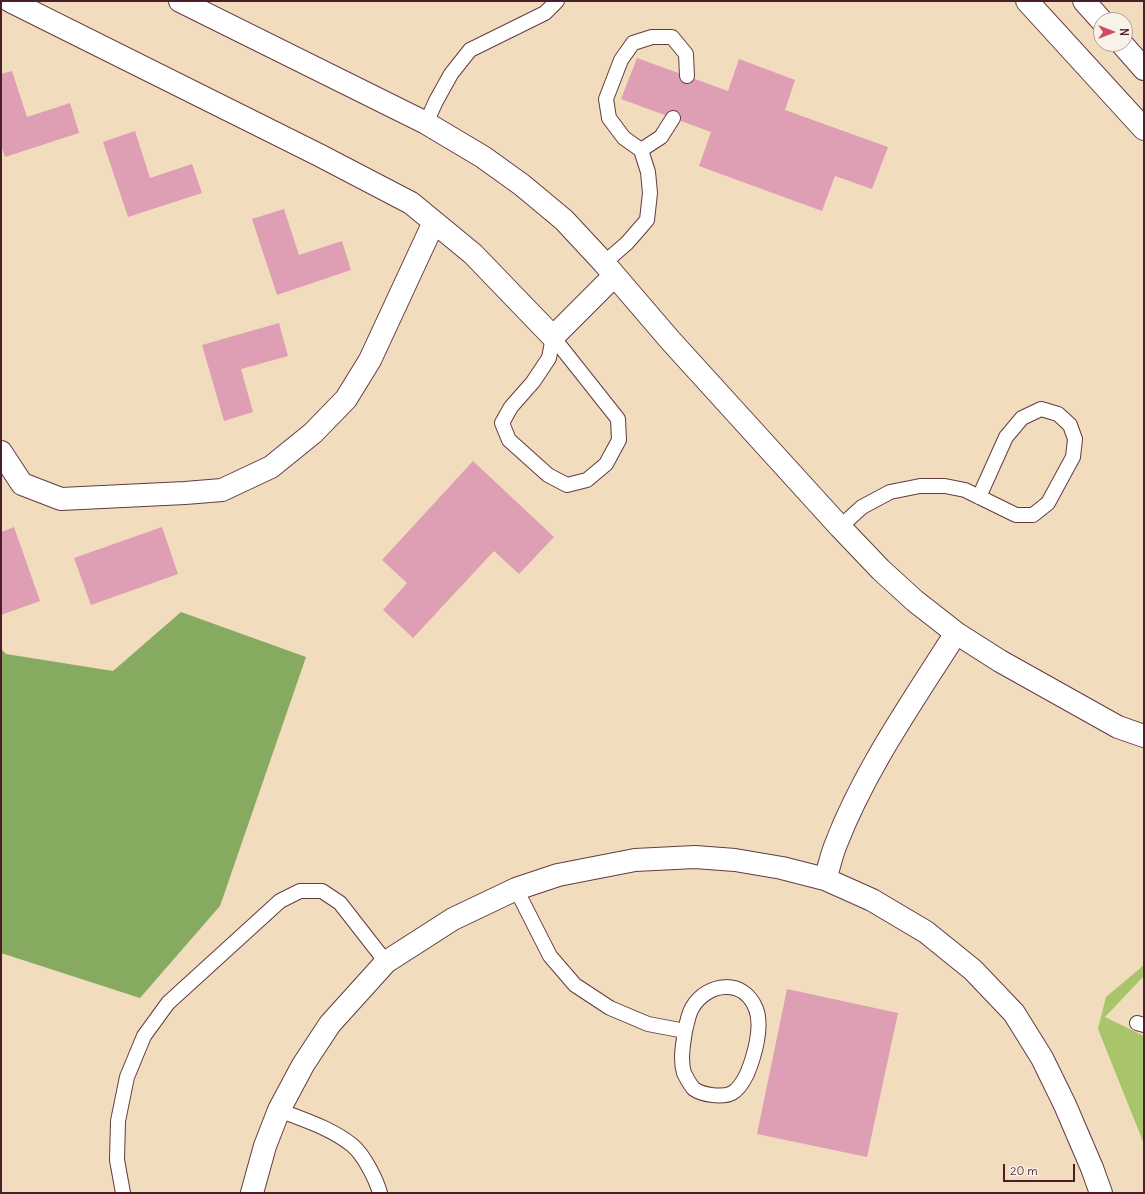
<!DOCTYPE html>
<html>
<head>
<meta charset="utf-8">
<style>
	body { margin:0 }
	#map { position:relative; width:1145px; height:1194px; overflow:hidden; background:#f2dcbe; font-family:Delius,sans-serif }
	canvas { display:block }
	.frame { position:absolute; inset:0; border:2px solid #4a1f2b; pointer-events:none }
	.north { position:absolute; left:1093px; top:12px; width:40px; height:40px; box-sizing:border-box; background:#f7f3e8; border:1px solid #b29e9c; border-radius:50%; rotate:90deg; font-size:11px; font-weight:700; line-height:16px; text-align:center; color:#4a1f2b }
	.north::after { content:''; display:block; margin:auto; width:14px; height:18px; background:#d1495b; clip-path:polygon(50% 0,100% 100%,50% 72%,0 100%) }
	.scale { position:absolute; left:1003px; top:1164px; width:72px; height:18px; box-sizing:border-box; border:2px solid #4a1f2b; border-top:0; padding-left:5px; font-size:12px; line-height:14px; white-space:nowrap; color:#4a1f2b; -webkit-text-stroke:3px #f7f3e8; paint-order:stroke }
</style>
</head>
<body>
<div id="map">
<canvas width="1145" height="1194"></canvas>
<div class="frame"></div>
<div class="north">N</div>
<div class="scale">20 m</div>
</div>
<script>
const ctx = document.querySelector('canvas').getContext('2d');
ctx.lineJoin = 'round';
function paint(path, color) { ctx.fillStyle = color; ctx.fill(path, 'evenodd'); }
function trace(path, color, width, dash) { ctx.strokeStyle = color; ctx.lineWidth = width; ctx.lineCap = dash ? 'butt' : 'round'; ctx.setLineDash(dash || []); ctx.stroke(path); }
paint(new Path2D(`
	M1144 965V976L1105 1017 1144 1036V1144L1098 1029 1106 997Z`), '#a8c56c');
paint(new Path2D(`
	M181 612 306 657 220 906 140 998 1 953V649L6 654 113 671Z`), '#86aa60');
paint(new Path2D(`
	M637 58 728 91 739 59 795 80 785 110 888 147 872 189 835 176 822 211 699 166 711 132 621 99Z
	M12 71 27 117 70 103 79 133 5 157 1 145V74Z
	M135 131 150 178 192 164 202 193 128 217 103 142Z
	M284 209 299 255 342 241 351 270 277 295 252 219Z
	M279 323 288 356 241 369 253 412 224 421 202 345Z
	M473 461 554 537 519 574 494 551 413 638 383 610 407 583 382 560Z
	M14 527 40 601 1 615V532Z
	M162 527 178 574 91 605 74 558Z
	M787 989 898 1013 867 1157 757 1134Z`), '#de9eb3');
const lane = new Path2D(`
	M426 123 436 101 451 74 470 50 545 13 557 1
	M641 150 661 137 673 118
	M604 263 627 243 647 220 650 193 648 172 641 150 624 138 609 118 606 99 621 60 633 43 652 37H672L686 54 687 76
	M553 337 618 419 619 440 606 464 587 480 567 485 548 475 509 440 502 423 511 407 533 382 549 358Z
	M840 527 862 507 890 492 920 486H945L965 490 1016 515H1033L1048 503 1073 457 1075 439 1070 425 1058 414 1041 409 1022 418 1006 437 979 497
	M516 889 550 956 575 985 610 1008 648 1024 685 1031C687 1024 688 1015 692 1008 707 982 744 978 756 1009 763 1027 754 1057 747 1074 744 1080 738 1090 732 1093 723 1098 702 1095 694 1089 691 1086 686 1077 684 1073 680 1060 683 1045 685 1031
	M1137 1023 1144 1025
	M279 1110C304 1120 331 1128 352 1145 364 1155 376 1179 380 1193
	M123 1193 117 1160 118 1121 127 1077 144 1036 168 1003 280 901 300 891H322L340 903 386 962`);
const street = new Path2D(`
	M10 1 319 155 411 203 473 254 553 337 614 276
	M180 1 426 123 483 157 522 185 564 220 604 263 670 340 840 527 881 570 915 601 956 633 1000 661 1118 727 1144 736
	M1 452 22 484 61 499 185 493 222 490 271 467 313 433 346 399 370 360 434 222
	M825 879C829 868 831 856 836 844 865 769 913 701 956 633
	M252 1193 265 1146 279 1110 303 1065 330 1024 386 962 453 919 516 889 558 875 635 860 695 857 735 860 782 868 825 879 872 900 926 932 973 970 1014 1013 1042 1058 1065 1105 1092 1168 1101 1193`);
const primary = new Path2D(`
	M1027 1 1144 129
	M1084 1 1101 20
	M1122 44 1144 69`);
trace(lane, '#633b41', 16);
trace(street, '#633b41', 24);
trace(primary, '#633b41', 24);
trace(lane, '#fff', 14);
trace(street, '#fff', 22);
trace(primary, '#fff', 22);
</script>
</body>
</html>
